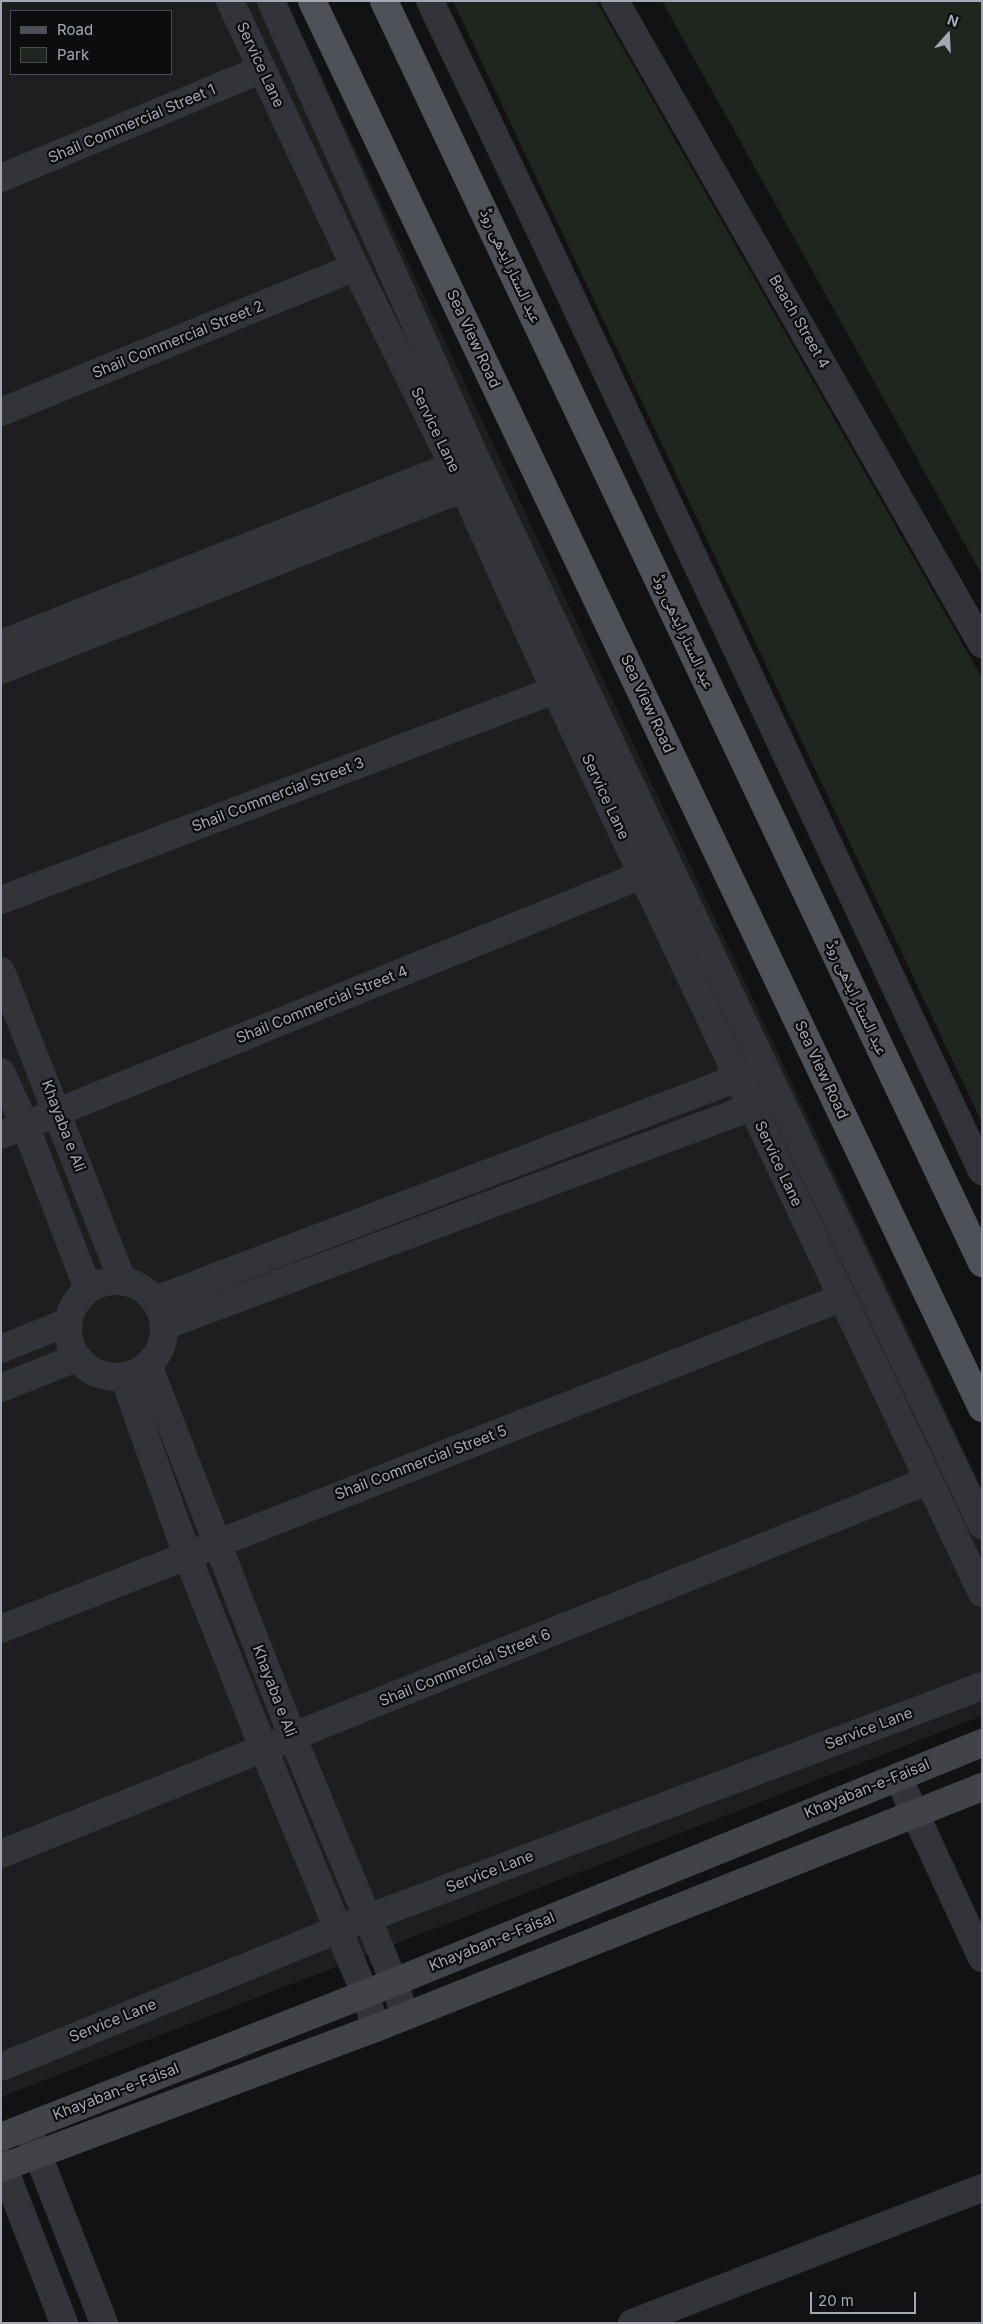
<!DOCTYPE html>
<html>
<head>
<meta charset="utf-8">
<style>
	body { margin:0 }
	#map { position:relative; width:983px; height:2324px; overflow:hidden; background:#121214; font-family:Inter,sans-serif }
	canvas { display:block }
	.frame { position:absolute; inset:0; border:2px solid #a3a8b4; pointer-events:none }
	.legend { position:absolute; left:10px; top:10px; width:162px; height:65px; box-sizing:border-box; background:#0d0d0e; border:1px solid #494b50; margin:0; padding:6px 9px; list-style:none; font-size:15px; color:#a3a8b4 }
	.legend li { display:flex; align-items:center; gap:10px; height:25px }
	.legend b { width:25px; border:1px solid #494b50 }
	.north { position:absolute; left:923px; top:10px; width:50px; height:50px; -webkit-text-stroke:4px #0d0d0e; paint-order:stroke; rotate:19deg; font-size:14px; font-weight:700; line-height:20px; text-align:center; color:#a3a8b4 }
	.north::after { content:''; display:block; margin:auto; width:18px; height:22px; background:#a3a8b4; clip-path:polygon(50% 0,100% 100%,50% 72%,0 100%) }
	.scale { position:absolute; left:810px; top:2292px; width:106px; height:22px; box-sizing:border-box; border:2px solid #a3a8b4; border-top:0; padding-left:6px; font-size:15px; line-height:18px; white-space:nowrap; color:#a3a8b4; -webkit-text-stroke:4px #0d0d0e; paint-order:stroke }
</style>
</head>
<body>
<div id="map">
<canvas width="983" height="2324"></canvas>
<div class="frame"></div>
<ul class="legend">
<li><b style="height:6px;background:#4f5158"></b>Road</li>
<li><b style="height:14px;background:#1e261f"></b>Park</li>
</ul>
<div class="north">N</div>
<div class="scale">20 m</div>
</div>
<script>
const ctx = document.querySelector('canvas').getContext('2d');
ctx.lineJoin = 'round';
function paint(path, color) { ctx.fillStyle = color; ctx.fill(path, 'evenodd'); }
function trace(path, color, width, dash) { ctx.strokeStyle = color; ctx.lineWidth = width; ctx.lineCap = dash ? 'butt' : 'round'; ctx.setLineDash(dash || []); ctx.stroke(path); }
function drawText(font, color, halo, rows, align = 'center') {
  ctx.font = font + ' Inter,"Noto Sans Arabic",sans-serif'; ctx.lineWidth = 4.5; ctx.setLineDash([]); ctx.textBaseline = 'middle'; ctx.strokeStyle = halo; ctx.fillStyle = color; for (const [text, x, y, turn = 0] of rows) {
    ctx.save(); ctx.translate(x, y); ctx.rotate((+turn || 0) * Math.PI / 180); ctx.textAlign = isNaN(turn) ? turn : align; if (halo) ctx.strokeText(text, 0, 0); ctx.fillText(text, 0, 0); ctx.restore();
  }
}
paint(new Path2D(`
	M1 1H286L982 1489V1716L1 2097ZM11 11H171V74H11Z`), '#1e1e21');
paint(new Path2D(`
	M453 1H596L982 678V1123Z
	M662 1H982V575Z`), '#1e261f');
trace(new Path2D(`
	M230 1 355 267 453 465 555 690 982 1593
	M271 1 475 457 982 1525
	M430 1 536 222 982 1171
	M615 1 982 644
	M1 178 262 69
	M1 412 355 267
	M1 644 470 459
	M1 670 479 482
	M1 900 555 690
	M1 971 123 1282
	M1 1072 25 1125 88 1289
	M1 1135 642 875
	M68 1329a48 48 0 1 1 96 0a48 48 0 1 1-96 0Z
	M155 1300 756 1071
	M164 1326 768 1101
	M1 1349 68 1322
	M148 1365 293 1738 394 1982 405 2016
	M124 1377 187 1555 264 1750 365 1994 376 2028
	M1 1388 76 1358
	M1 1629 841 1298
	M898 1777 982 1958
	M1 1854 927 1481
	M1 2067 339 1929 982 1686
	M27 2127 104 2323
	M1 2161 64 2323
	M632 2323 982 2188`), '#333439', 28);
trace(new Path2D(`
	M1 2137 365 1994 982 1743
	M1 2168 376 2028 982 1787`), '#414349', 28);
trace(new Path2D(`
	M312 1 982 1408
	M384 1 982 1263`), '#4f5158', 28);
drawText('15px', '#a3a8b4', '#0d0d0e', [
	["Service Lane",260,65,65],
	["Shail Commercial Street 1",132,124,-23],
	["عبد الستار ایدھی روڈ",510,266,65],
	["Beach Street 4",799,322,60],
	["Sea View Road",473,339,65],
	["Shail Commercial Street 2",178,340,-22],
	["Service Lane",435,430,64],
	["عبد الستار ایدھی روڈ",683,632,65],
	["Sea View Road",647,704,65],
	["Shail Commercial Street 3",278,795,-21],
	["Service Lane",605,797,65],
	["عبد الستار ایدھی روڈ",856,998,65],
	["Shail Commercial Street 4",322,1005,-22],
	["Sea View Road",821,1070,65],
	["Khayaba e Ali",63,1126,69],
	["Service Lane",778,1164,65],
	["Shail Commercial Street 5",421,1463,-21],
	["Shail Commercial Street 6",465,1668,-22],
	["Khayaba e Ali",274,1691,69],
	["Service Lane",869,1729,-21],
	["Khayaban-e-Faisal",867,1789,-22],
	["Service Lane",490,1872,-21],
	["Khayaban-e-Faisal",492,1942,-22],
	["Service Lane",113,2021,-22],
	["Khayaban-e-Faisal",116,2092,-21]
]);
</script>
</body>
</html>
